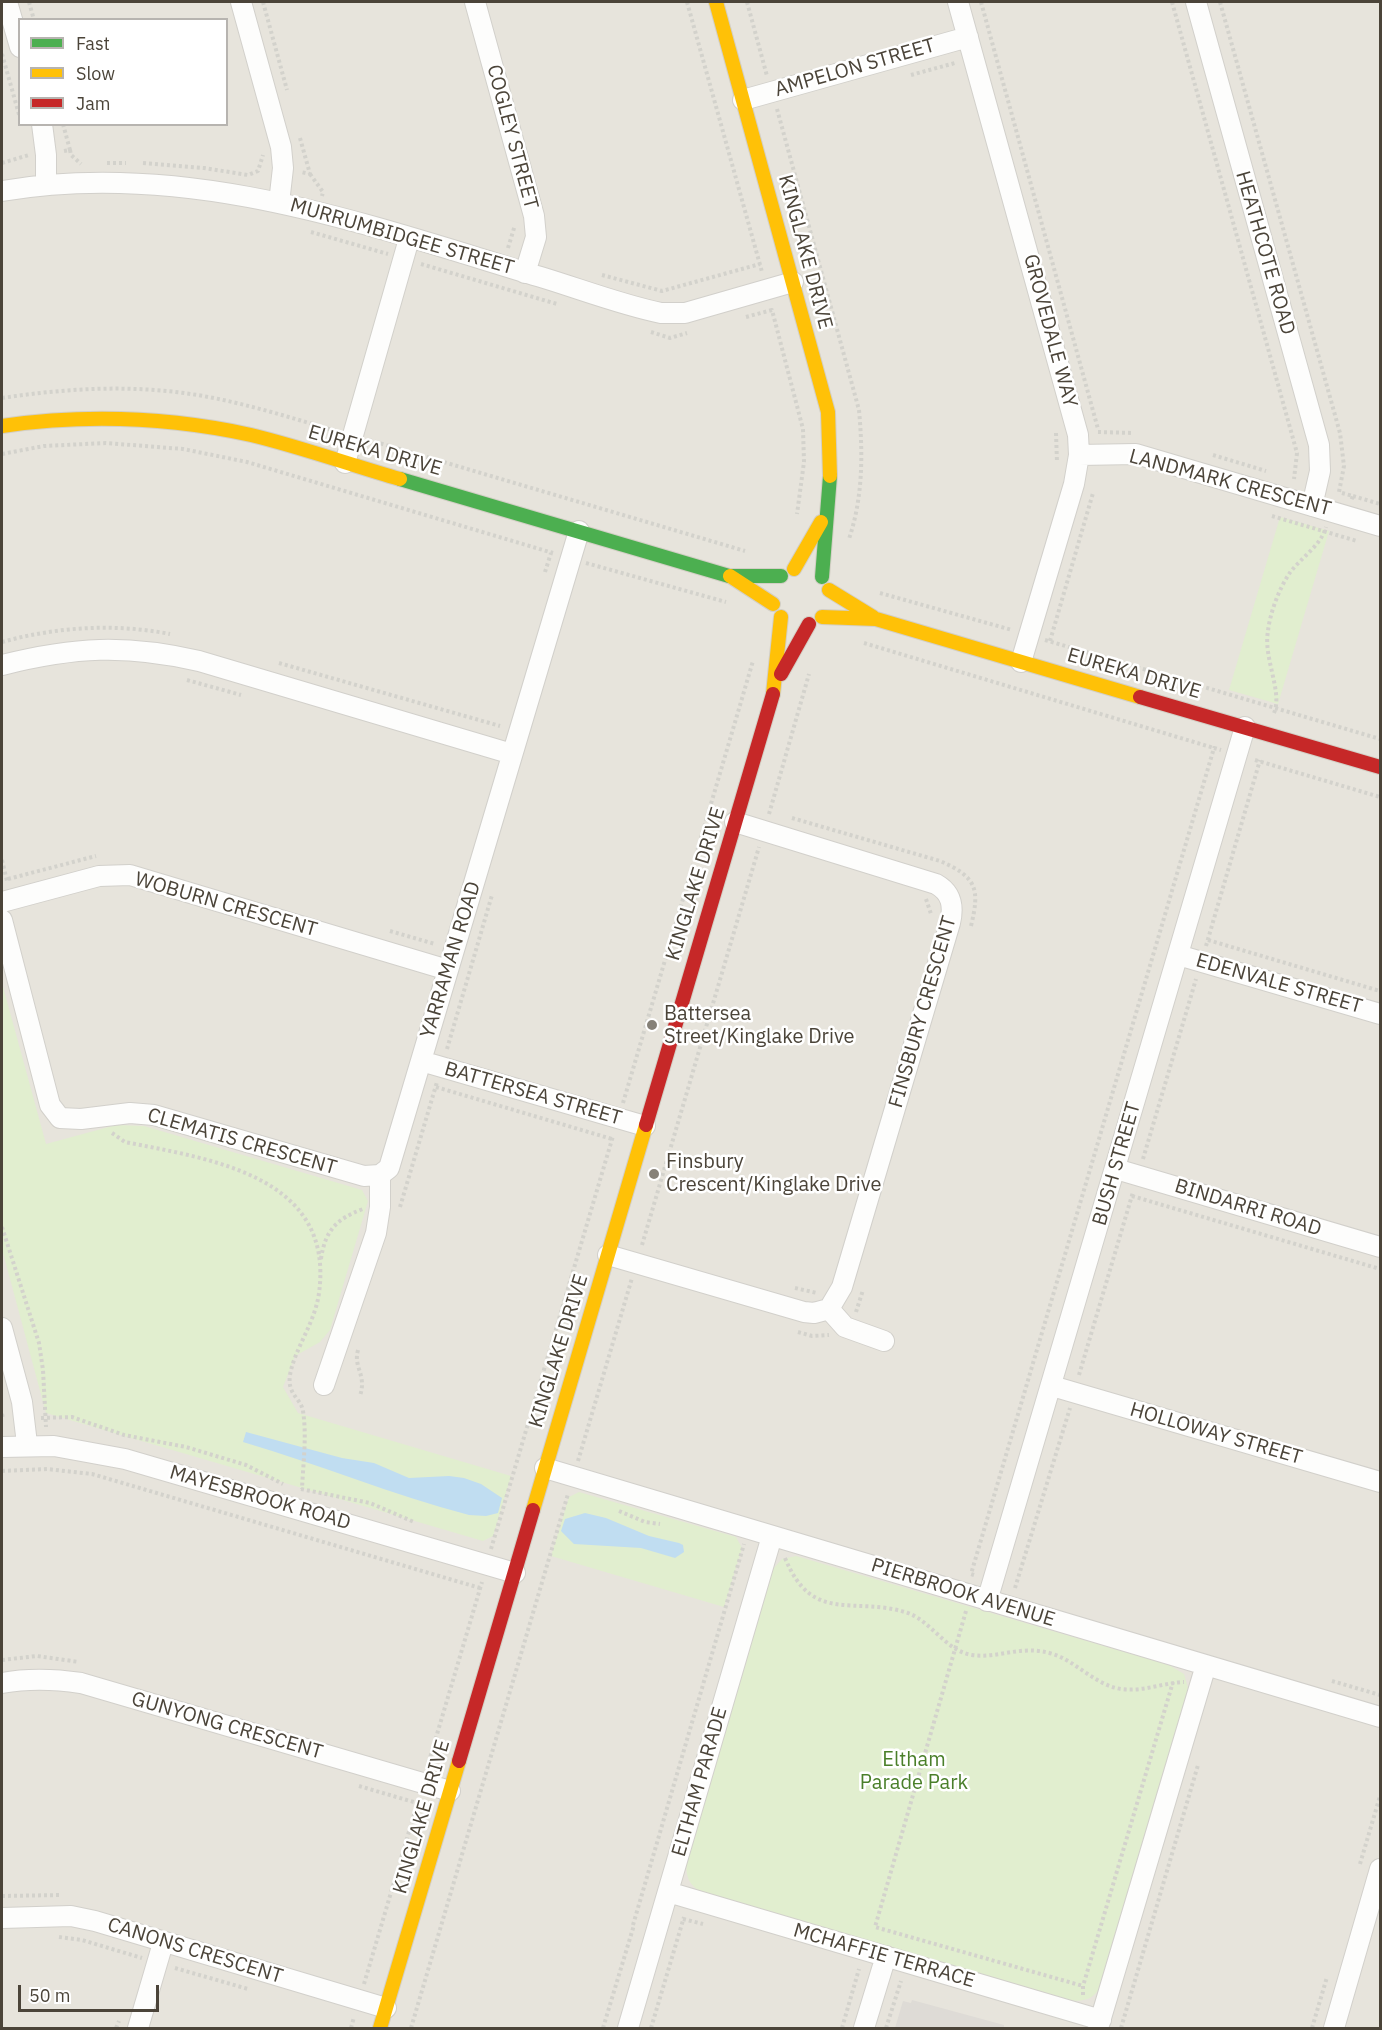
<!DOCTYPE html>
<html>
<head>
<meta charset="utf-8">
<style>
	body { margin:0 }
	#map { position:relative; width:1382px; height:2030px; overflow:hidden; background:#f4f2ee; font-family:"IBM Plex Sans",sans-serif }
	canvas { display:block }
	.frame { position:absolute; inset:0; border:3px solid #4b4439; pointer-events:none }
	.legend { position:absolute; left:18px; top:18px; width:210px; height:108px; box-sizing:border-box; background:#fff; border:2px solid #b7b4b0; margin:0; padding:8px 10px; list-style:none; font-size:18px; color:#4b4439 }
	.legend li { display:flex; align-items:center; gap:12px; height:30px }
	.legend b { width:30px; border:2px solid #b7b4b0 }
	.scale { position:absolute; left:18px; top:1985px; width:141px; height:27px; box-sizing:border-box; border:3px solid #4b4439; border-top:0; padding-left:8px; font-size:18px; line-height:21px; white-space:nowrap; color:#4b4439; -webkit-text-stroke:4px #fff; paint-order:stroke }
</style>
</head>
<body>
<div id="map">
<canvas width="1382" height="2030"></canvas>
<div class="frame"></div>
<ul class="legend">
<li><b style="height:8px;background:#4caf50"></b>Fast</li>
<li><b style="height:8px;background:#ffc107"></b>Slow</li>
<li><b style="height:8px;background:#c62828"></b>Jam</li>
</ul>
<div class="scale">50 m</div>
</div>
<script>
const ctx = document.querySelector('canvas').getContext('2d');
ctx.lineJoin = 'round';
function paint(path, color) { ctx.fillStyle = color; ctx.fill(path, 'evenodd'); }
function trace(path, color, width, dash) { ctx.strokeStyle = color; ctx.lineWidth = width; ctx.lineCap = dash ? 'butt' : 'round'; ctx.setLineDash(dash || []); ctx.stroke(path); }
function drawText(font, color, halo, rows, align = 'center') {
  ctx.font = font + ' "IBM Plex Sans",sans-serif'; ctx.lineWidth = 5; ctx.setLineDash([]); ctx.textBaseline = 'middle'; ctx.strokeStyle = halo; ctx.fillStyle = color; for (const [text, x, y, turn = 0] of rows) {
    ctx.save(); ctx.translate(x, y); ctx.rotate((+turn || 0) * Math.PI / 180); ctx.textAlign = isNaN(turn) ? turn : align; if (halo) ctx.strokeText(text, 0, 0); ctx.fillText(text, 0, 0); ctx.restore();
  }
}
paint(new Path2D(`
	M2 2H1380V2028H2ZM20 20H226V124H20Z`), '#e7e4dc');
paint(new Path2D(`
	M1280 517 1329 531 1278 704 1229 690Z
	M2 983 46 1144 116 1125 144 1126 362 1190 368 1201 330 1330 320 1342 295 1356 283 1387 298 1413 511 1476 493 1536 483 1541 46 1413 2 1249Z
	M579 1492 736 1537 742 1548 724 1607 551 1556 569 1497Z
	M796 1556 1169 1665 1184 1674 1188 1688 1186 1697 1102 1983C1095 2000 1084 2002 1067 2000L704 1893C688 1886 685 1875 687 1859L773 1569 782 1559Z`), '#e1eecf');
paint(new Path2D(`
	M246 1432 342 1458 374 1463 409 1478 449 1476 464 1478 481 1484 502 1498 498 1513 486 1516 469 1515C392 1495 319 1464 243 1442Z
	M585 1513 606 1518 649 1536 679 1543 683 1545 684 1552 675 1558 641 1548 574 1544 561 1531 565 1519Z`), '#c0ddf1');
paint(new Path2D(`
	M912 2000 1004 2025V2028H895L903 2001 911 2003Z`), '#dedbd6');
const street = new Path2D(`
	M7 2 20 47
	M241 2 281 147 283 168 279 203
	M475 2 534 216 536 237 525 273
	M958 2 1078 435 1079 455 1074 484 1021 662
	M1196 2 1319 445 1320 471 1312 506
	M743 100 968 37
	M42 124 46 155V185
	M2 191C188 159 368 225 544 278 583 290 622 305 661 313H685L793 282
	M1079 455 1136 454 1380 526
	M345 463 409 239
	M2 665C74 647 125 644 199 661L512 754
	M2 902 99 876 130 875 448 970
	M2 920 50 1105 60 1118 81 1119 130 1113 154 1115 364 1176 380 1175
	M1178 955 1380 1014
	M421 1061 645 1126
	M1116 1169 1380 1247
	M608 1255 804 1312 814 1313 829 1309 842 1287 950 923C954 906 952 893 936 884L735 822
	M829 1309 845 1327 884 1341
	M2 1328 22 1402 27 1444
	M324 1385 376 1233 380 1207V1175L389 1168 579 531
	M1052 1386 1380 1482
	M2 1447 54 1446 125 1459 515 1573
	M545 1468 1380 1717
	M987 1601 1245 727
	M2 1683C29 1678 54 1679 81 1683L450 1791
	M668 1892 1101 2020
	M2 1918 71 1916 95 1921 386 2008
	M138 2028 163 1943
	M628 2028 772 1536
	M864 2028 886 1956
	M1098 2028 1206 1665
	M1334 2028 1380 1869`);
const fast = new Path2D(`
	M400 479 729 576H781
	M822 577 830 476`);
const slow = new Path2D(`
	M716 2 828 412 830 476
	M2 426C86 414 168 417 251 435 301 447 351 465 400 479
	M794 569 821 522
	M730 576 773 604
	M829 590 873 617
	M822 617 876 619 1140 697
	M773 694 781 617
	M533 1510 646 1125
	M380 2028 459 1761`);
const jam = new Path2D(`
	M781 674 809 624
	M1140 697 1380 767
	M646 1125 773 694
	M459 1761 533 1510`);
trace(street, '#d2d0cb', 22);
trace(fast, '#d3cfc5', 16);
trace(slow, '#d3cfc5', 16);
trace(jam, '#d3cfc5', 16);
trace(new Path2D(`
	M29 2 34 20
	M263 2 287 90
	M687 2 762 272
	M747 2 767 76
	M981 2 1098 429
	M1172 2 1297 453 1294 479
	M1220 2 1340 433 1344 466 1339 492
	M2 54 20 118
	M911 75 955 63
	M777 109 859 410C863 454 863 497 849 539
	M63 124 70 150
	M300 138 310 174 301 172
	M64 151 70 150 71 155 81 164
	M2 163 29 155
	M107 163H126
	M143 163 204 168 248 175 258 171 263 155
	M310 174 323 192 322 196
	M311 232 388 254
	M508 248 515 225
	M421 264 557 304
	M602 275 662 291 760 264
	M746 317 772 310 803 429 804 462 797 514
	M651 332 670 338 687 333
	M2 398C68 388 136 384 203 396 248 404 292 418 336 431
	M1098 432 1133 433
	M1056 433 1057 462
	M369 440 745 551
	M2 454 44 446 106 443 183 449 247 462 553 553
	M1213 455 1266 471
	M1342 493 1353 496 1351 501
	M1353 496 1380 504
	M1272 516 1357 541
	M586 563 726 602
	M545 572 551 553
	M880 593 1012 630
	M1045 640 1380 739
	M1050 641 1093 493
	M2 642C56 627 114 623 170 634
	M864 643 1214 748
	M279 663 500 726
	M187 680 241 695
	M1274 713C1283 692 1263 658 1268 631 1270 613 1279 589 1289 574 1300 558 1321 546 1326 527
	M1255 760 1380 797
	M769 814 809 674
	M792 818 940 861C977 877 980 889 971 926
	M2 860 7 881
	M8 879 96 856
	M926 899 931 914
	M390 931 435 944
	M1208 940 1380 991
	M1206 946 1260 760
	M447 1049 492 895
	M436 1087 612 1139
	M623 1103 753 661
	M112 1133 125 1142C209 1159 335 1175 319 1293 315 1323 294 1350 290 1375 287 1395 301 1398 303 1411 307 1436 303 1465 302 1489
	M1143 1159 1196 979
	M1132 1196 1380 1269
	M400 1207 437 1082
	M2 1227 39 1343 43 1370 46 1427
	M642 1245 759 847
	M321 1259C325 1231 336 1219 363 1209
	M795 1288 817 1293
	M856 1312 863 1290
	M798 1332 812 1336 829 1335
	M358 1350C353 1368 367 1374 360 1396
	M1079 1375 1133 1192
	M2 1414 3 1418
	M41 1418 72 1417 124 1435 186 1447 246 1465 283 1484
	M578 1461 632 1278
	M2 1471 47 1469 92 1474 480 1588
	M301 1489 370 1503 414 1522
	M619 1511 645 1522 660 1524
	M491 1549 613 1136
	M785 1558C813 1626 854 1595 908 1613 932 1622 946 1651 972 1655 999 1659 1021 1644 1053 1654 1077 1662 1095 1685 1121 1689 1143 1692 1162 1683 1184 1682
	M974 1575 971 1574 1214 748 1221 750
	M1015 1588 1070 1408
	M966 1611 875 1927 1083 1986
	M2 1660 37 1656 79 1662
	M1332 1681 1380 1695
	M427 1768 482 1582
	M359 1786 417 1803
	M1360 1864 1380 1796
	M2 1896 61 1895
	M683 1919 703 1924
	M633 1925 744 1544
	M59 1937 82 1940 142 1958
	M175 1968 248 1989
	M364 1984 418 1801
	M1083 1995V1986L1173 1682
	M116 2028 119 2021
	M351 2028 354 2017
	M411 2028 568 1494
	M603 2028 634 1925
	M651 2028 684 1917
	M842 2028 859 1969
	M886 2028 901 1981
	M1121 2028 1198 1765
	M1312 2028 1327 1977`), '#d3d2cc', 4, [3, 3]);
trace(street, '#fdfdfc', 20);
trace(fast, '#4caf50', 14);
trace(slow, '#ffc107', 14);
trace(jam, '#c62828', 14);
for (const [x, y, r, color] of [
	[652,1025,6,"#868178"],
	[654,1174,6,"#868178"]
]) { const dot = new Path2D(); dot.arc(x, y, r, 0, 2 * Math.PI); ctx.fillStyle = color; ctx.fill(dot); trace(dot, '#fff', 2); }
drawText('20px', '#4b4439', '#fff', [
	["AMPELON STREET",855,68,-16],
	["COGLEY STREET",512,137,75],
	["MURRUMBIDGEE STREET",402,237,16],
	["KINGLAKE DRIVE",805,252,75],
	["HEATHCOTE ROAD",1265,253,74],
	["GROVEDALE WAY",1050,331,75],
	["EUREKA DRIVE",375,451,16],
	["LANDMARK CRESCENT",1230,483,15],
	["EUREKA DRIVE",1134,674,16],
	["KINGLAKE DRIVE",696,884,-73],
	["WOBURN CRESCENT",226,905,16],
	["YARRAMAN ROAD",451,960,-73],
	["EDENVALE STREET",1279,984,16],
	["FINSBURY CRESCENT",923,1012,-74],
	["BATTERSEA STREET",533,1094,16],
	["CLEMATIS CRESCENT",242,1142,16],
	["BUSH STREET",1117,1164,-74],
	["BINDARRI ROAD",1248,1208,17],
	["KINGLAKE DRIVE",559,1351,-73],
	["HOLLOWAY STREET",1216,1434,16],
	["MAYESBROOK ROAD",260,1498,16],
	["PIERBROOK AVENUE",963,1593,17],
	["GUNYONG CRESCENT",227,1726,16],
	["ELTHAM PARADE",700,1782,-74],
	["KINGLAKE DRIVE",422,1817,-74],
	["CANONS CRESCENT",195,1951,17],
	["MCHAFFIE TERRACE",884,1956,16]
]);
drawText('20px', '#4b4439', '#fff', [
	["Battersea",664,1014],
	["Street/Kinglake Drive",664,1037],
	["Finsbury",666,1162],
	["Crescent/Kinglake Drive",666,1185]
], 'left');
drawText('20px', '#4a7f2a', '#fff', [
	["Eltham",914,1760],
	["Parade Park",914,1783]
]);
</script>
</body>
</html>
